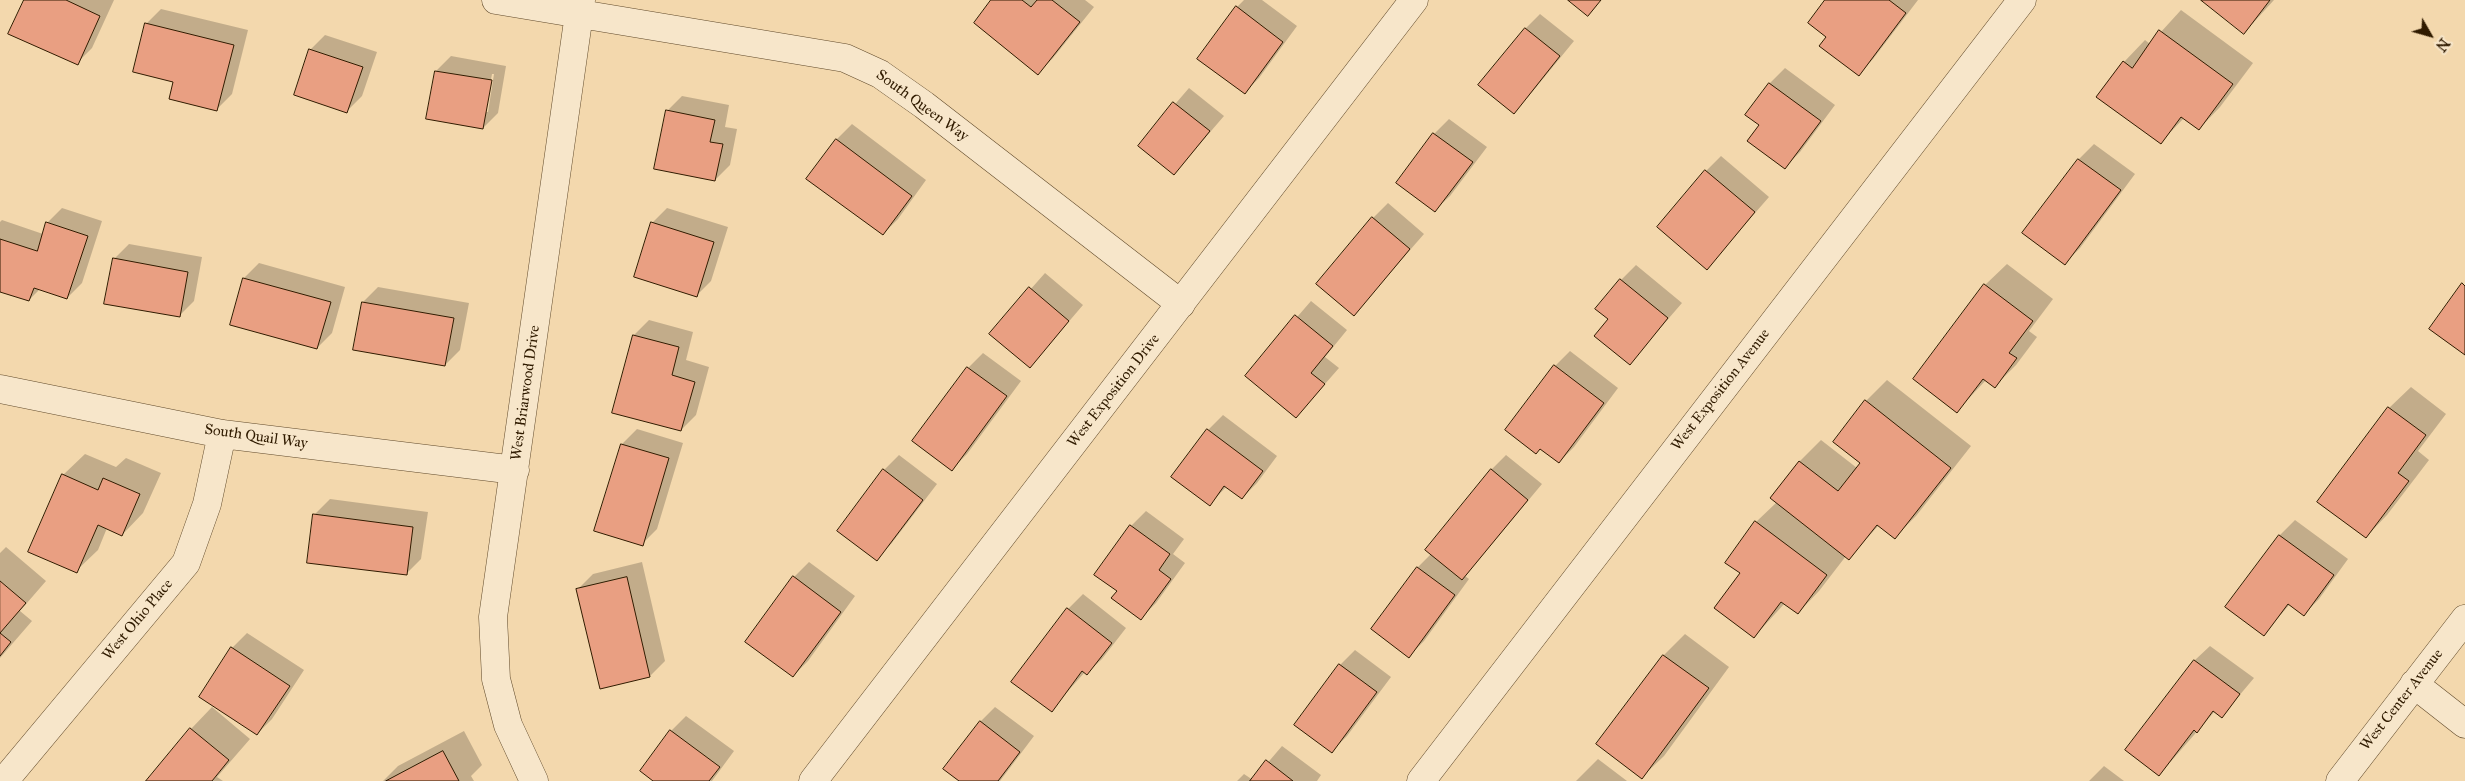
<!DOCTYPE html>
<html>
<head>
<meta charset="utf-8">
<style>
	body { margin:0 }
	#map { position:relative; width:2465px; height:781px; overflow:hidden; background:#f3d8ad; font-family:"IM FELL Great Primer",serif }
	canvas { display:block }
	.north { position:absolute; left:2405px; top:10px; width:50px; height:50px; -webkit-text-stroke:4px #f7e6ca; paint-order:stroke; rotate:128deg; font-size:14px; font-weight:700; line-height:20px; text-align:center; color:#301b00 }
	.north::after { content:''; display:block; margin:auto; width:18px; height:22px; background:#301b00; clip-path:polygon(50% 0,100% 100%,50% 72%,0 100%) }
</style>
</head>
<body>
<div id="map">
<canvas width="2465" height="781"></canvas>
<div class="north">N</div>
</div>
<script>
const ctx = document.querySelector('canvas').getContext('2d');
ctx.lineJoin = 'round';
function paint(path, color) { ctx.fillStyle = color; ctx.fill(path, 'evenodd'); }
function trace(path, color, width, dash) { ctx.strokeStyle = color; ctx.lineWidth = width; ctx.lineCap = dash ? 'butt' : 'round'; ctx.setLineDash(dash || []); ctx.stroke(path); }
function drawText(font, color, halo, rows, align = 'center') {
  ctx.font = font + ' "IM FELL Great Primer",serif'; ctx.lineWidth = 4; ctx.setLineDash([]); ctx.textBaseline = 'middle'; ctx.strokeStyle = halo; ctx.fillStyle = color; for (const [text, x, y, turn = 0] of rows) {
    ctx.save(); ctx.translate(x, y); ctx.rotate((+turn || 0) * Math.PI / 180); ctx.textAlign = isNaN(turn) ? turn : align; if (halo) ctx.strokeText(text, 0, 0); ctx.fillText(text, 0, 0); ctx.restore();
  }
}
paint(new Path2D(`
	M25 0H114L92 48 77 63Z
	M993 0H1085L1094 7 1053 58 1038 73Z
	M1244 0H1262L1297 26 1259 78 1244 93 1237 7Z
	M1827 0H1918L1873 59 1859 74 1828 37Z
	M2203 0H2274L2244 33Z
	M161 9 248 30 232 94 217 109 175 81 146 24Z
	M2181 10 2253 63 2220 107 2199 129 2184 118 2161 142 2124 62 2145 40 2150 44Z
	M1540 14 1574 41 1528 97 1514 112 1525 29Z
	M325 35 377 52 362 96 347 111 310 50Z
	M451 56 506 66 498 113 483 128 436 71ZM492 74H494L488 112H485Z
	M1785 68 1835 105 1800 152 1785 167 1760 125 1747 115 1770 83Z
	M1189 88 1224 116 1174 174 1139 146Z
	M682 96 729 105 725 127 737 129 730 165 715 180 667 111Z
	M1449 119 1487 147 1450 196 1435 210 1434 134Z
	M852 124 926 180 898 219 883 234 808 178 837 139Z
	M2094 144 2135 174 2080 248 2065 263 2024 233 2079 159Z
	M1721 156 1769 197 1707 268 1706 171Z
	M1388 203 1424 234 1354 314 1373 218Z
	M62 208 102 221 82 283 67 298 40 289 29 300 0 290V222L2 220 43 234 47 223Z
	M667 208 728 227 711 281 696 296 652 223Z
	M129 244 202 257 194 301 179 316 114 259Z
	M259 263 345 287 332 333 317 348 244 278Z
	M2007 264 2053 299 2029 331 2037 337 2016 365 1995 386 1986 380 1957 411 1985 285Z
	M1636 265 1682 303 1630 363 1610 319 1621 280Z
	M1045 273 1083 305 1030 367 991 334Z
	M378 287 469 303 460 350 445 365 363 302Z
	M1311 301 1347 330 1325 357 1339 368 1296 417 1246 376Z
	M649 320 693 332 686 360 709 367 696 415 681 430 634 335Z
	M1570 351 1618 388 1574 447 1559 462 1541 448 1507 430 1555 366Z
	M983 353 1021 381 967 454 952 469 968 368Z
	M1887 380 1971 446 1916 516 1895 537 1879 525 1849 558 1846 556 1819 591 1798 613 1785 603 1754 637 1741 573 1756 522 1777 502 1772 498 1800 461 1821 440 1857 468 1862 463 1866 401Z
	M2411 387 2446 414 2418 451 2429 460 2387 515 2366 537 2389 408Z
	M1223 415 1277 456 1257 483 1242 498 1227 486 1210 504 1208 430Z
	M637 429 683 443 657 529 642 544 622 444Z
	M85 454 116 467 126 458 161 473 143 513 122 535 107 528 98 550 76 571 63 475Z
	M899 455 937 484 891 544 876 559 839 530 884 470Z
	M1506 455 1542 484 1465 576 1469 579 1424 641 1409 656 1417 568 1431 554 1491 470Z
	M330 499 428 512 421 559 406 574 315 514Z
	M1146 511 1184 539 1173 554 1185 563 1156 603 1141 618 1119 591 1131 526Z
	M2295 520 2348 559 2319 599 2304 614 2290 604 2264 634 2227 607 2280 535Z
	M6 547 46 581 20 611 32 621 0 658V553Z
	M642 562 665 661 650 676 601 687 578 589 593 574Z
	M809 562 855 596 808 661 793 676 794 577Z
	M1083 594 1126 628 1102 659 1087 673 1085 672 1051 710 1068 609Z
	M247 633 304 670 272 719 257 734 200 696 232 648Z
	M1685 634 1729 667 1664 756 1642 777 1598 744 1664 655Z
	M2210 646 2254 678 2222 716 2215 711 2159 775 2126 749 2195 660Z
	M1355 650 1391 677 1347 736 1332 751 1340 665Z
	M212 707 250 739 217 777 223 781H147L191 729Z
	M995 707 1034 736 1000 781H962L980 722Z
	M686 716 734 751 712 781H655L671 731Z
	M464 731 482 765 471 776 474 781H383L398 766Z
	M1282 746 1321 775 1317 781H1237L1244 774 1253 780Z
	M1598 759 1627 781H1576Z
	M2104 766 2124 781H2089Z`), '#0003');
const building = new Path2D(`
	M24 0H66L100 16 78 65 8 34Z
	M991 0H1022L1031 7 1037 0H1052L1080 22 1038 75 974 23Z
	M1568 0H1601L1588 16Z
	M1825 0H1889L1906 13 1859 76 1819 46 1826 37 1808 23Z
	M2201 0H2270L2244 34Z
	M1236 6 1283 42 1245 94 1197 59Z
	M145 23 234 45 217 111 169 99 173 82 133 72Z
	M1525 28 1560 56 1514 114 1478 85Z
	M2159 30 2233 84 2199 130 2181 117 2161 144 2096 97 2123 61 2132 68Z
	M309 49 363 67 347 113 294 95Z
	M435 71 492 80 483 129 426 119Z
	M1769 83 1821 121 1785 169 1747 141 1759 125 1745 115Z
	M1173 102 1210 131 1174 175 1138 146Z
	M666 110 715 120 710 142 723 144 715 181 654 169Z
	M1433 133 1473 162 1435 212 1396 183Z
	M836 139 912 196 883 235 806 179Z
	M2078 159 2121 190 2065 265 2022 233Z
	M1705 170 1755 212 1707 270 1657 227Z
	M1372 217 1410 249 1354 316 1316 284Z
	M46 222 88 236 67 299 34 288 29 301 0 292V239L37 251Z
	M651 222 714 242 697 297 634 277Z
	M113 258 188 272 180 317 104 304Z
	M243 278 331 302 317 349 230 325Z
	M1620 279 1668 318 1630 365 1594 336 1608 319 1595 309Z
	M2462 283 2465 286V355L2429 329Z
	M1984 284 2033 321 2009 353 2017 358 1995 388 1983 379 1957 413 1913 379Z
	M1029 287 1069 321 1030 368 989 334Z
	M362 302 454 318 445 366 353 350Z
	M1295 315 1333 346 1311 373 1325 384 1296 418 1245 376Z
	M633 335 679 347 672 375 695 382 681 431 612 413Z
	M1554 365 1604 403 1559 463 1540 449 1536 454 1505 430Z
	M967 367 1007 396 952 471 912 441Z
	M1865 400 1951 468 1895 539 1877 525 1849 560 1770 498 1799 461 1838 491 1860 463 1833 442Z
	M2388 407 2426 435 2398 473 2409 481 2366 538 2317 502Z
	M1207 429 1263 471 1242 499 1224 486 1210 506 1171 477Z
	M621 444 669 458 643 546 594 531Z
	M883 469 923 500 877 561 837 531Z
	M1491 469 1528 500 1462 580 1425 550Z
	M62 474 98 490 103 478 140 494 122 536 98 525 77 573 28 552Z
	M313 514 413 527 407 575 307 563Z
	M1755 521 1827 575 1798 614 1781 602 1754 638 1714 608 1740 573 1725 563Z
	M1130 525 1170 554 1159 570 1171 579 1141 620 1111 598 1117 591 1094 575Z
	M2279 535 2334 575 2304 616 2288 604 2264 636 2225 607Z
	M1417 567 1455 595 1409 658 1371 629Z
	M793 576 841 612 793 677 745 642Z
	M627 577 650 677 600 689 576 589Z
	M0 581 26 603 0 633Z
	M1067 608 1112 643 1087 675 1082 671 1052 712 1011 682Z
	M0 633 11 642 0 656Z
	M231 647 290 686 257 735 199 697Z
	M1663 655 1709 688 1642 779 1596 744Z
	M2194 660 2240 694 2222 718 2213 711 2197 733 2194 730 2159 776 2125 750Z
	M1339 664 1377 692 1332 753 1294 725Z
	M980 721 1020 752 998 781H959L943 769Z
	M190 728 229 760 212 781H146Z
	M670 730 720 767 709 781H653L640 771Z
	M443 751 459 781H386Z
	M1266 760 1293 781H1250Z`);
paint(building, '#e99f82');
trace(building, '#301b00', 1);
const minor = new Path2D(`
	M496 0 845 58 880 74 924 105 1181 304
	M0 389 222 434 515 470
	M2414 684 2465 724
	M4 781 186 563 207 504 222 434
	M534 781 508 725 496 679 493 617 581 0
	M813 781 1414 0
	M1421 781 2022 0
	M2340 781 2465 619`);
trace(minor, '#614a2b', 29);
trace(minor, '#f7e6ca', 28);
drawText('15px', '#301b00', '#f7e6ca', [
	["South Queen Way",922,106,36],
	["West Exposition Avenue",1721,390,-52],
	["West Exposition Drive",1114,391,-52],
	["West Briarwood Drive",526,393,-82],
	["South Quail Way",256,437,8],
	["West Ohio Place",138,620,-50],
	["West Center Avenue",2402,700,-52]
]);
</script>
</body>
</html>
